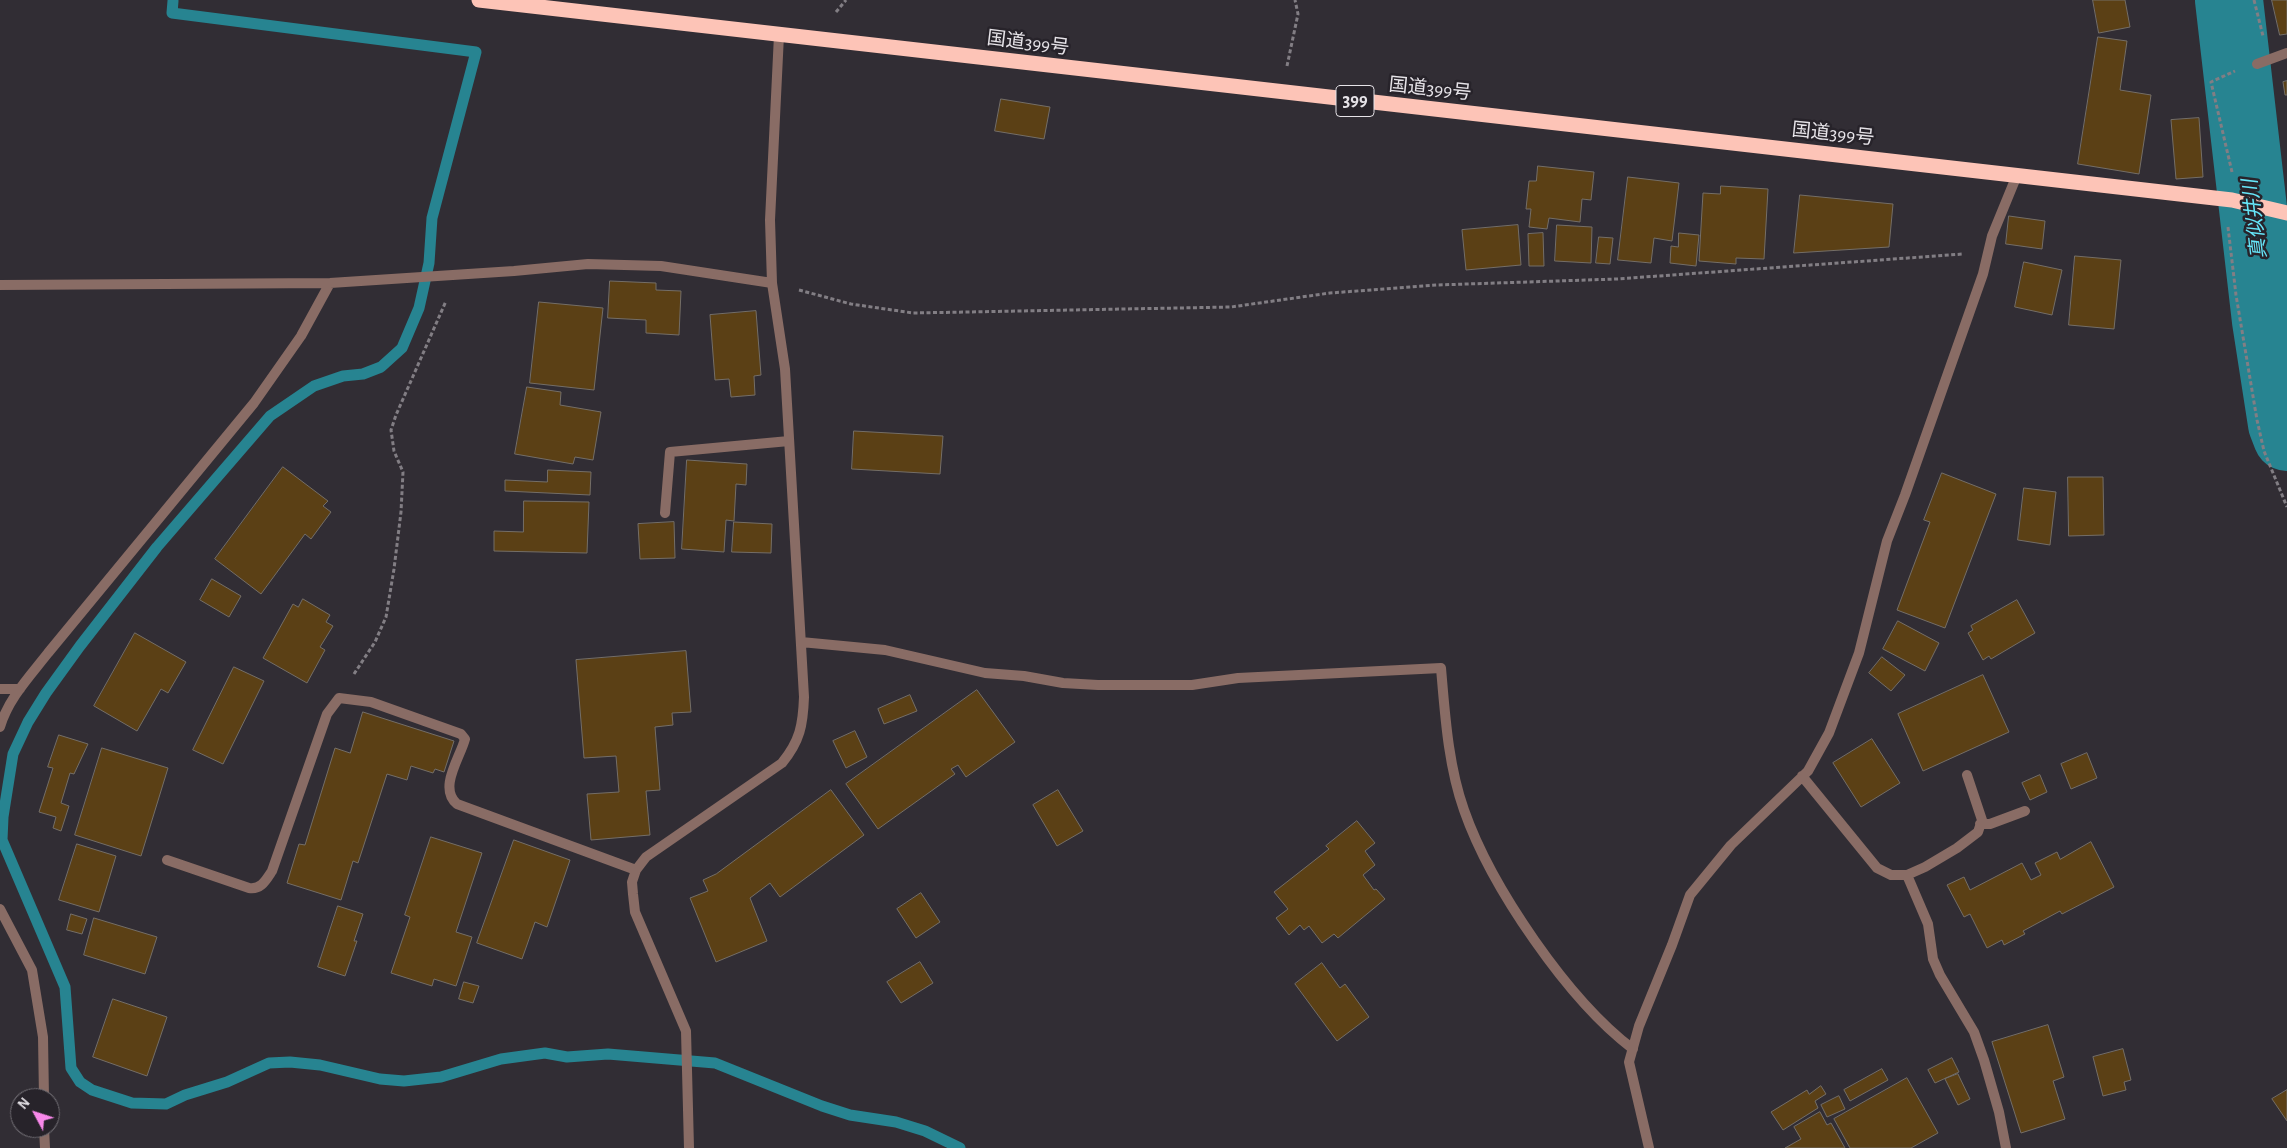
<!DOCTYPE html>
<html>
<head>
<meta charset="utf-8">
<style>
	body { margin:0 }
	#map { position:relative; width:2287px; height:1148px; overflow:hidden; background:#312d34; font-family:"Alegreya Sans",sans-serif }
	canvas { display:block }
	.north { position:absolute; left:10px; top:1088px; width:50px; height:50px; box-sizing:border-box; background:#27232a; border:1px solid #737076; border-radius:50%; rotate:310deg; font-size:14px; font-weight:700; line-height:20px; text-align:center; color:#e6e3e8 }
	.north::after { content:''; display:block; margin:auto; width:18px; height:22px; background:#f888ea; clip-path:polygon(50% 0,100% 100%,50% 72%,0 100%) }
</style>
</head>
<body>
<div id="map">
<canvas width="2287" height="1148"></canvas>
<div class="north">N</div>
</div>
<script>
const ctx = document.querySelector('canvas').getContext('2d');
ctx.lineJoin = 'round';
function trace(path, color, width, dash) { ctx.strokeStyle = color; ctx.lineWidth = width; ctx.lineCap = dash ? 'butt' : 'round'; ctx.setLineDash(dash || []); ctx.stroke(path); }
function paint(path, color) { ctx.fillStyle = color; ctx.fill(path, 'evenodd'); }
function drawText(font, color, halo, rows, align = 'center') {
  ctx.font = font + ' "Alegreya Sans","Noto Sans JP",sans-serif'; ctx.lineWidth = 5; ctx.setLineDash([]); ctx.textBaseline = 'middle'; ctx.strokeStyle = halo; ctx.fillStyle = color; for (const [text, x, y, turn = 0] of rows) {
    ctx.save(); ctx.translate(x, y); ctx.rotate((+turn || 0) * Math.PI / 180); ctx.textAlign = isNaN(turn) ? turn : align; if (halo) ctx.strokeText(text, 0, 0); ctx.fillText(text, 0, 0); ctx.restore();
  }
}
trace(new Path2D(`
	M173 1 172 13 476 52 432 218 429 263 419 308 402 348 381 367 363 374 343 376 314 386 270 416 157 547 80 646 46 693 28 722 13 754 3 817 2 840 65 987 71 1068 80 1082 92 1090 132 1103 166 1104 185 1095 227 1082 269 1063 290 1062 320 1065 380 1079 404 1081 441 1077 501 1059 545 1053 567 1057 608 1054 715 1063 822 1106 850 1115 896 1122 925 1131 960 1148`), '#278491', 11);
trace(new Path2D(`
	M2229 0 2266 321 2282 424 2287 437`), '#278491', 68);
const building = new Path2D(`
	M2093 0H2125L2130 27 2099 33Z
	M2272 0H2287V34L2280 35Z
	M2098 37 2127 41 2120 90 2151 95 2139 174 2078 164Z
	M2287 81V95H2285L2283 82Z
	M1001 99 1050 107 1044 139 995 131Z
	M2199 118 2203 177 2176 179 2171 120Z
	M1538 166 1594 172 1591 200 1582 199 1580 222 1549 218 1547 229 1529 227 1531 209H1526L1529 181H1536Z
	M1628 177 1679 183 1672 241 1654 238 1651 263 1618 260Z
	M1721 186 1768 189 1764 259 1736 258V264L1699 261 1703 193 1720 194Z
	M1800 195 1893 204 1889 247 1794 253Z
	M2009 216 2045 221 2042 249 2006 244Z
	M1518 225 1521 265 1466 270 1462 230Z
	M1557 225 1592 227 1591 263 1555 261Z
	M1543 233 1544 266H1529L1528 234Z
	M1679 233 1699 235 1696 266 1670 263 1671 246 1678 247Z
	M1599 237 1613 238 1610 264 1596 263Z
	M2075 256 2121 260 2114 329 2069 325Z
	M2024 262 2062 270 2052 315 2015 307Z
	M610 281 656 283V290L681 291 679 335 646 333V320L608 318Z
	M539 302 603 308 594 390 530 383Z
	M756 311 761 375 754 376 755 395 731 397 729 379 715 380 710 315Z
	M527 387 561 392 560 405 601 412 593 460 575 457 573 464 515 454Z
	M854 431 943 436 940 474 852 469Z
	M687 460 747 464 746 485 736 484 734 521 726 520 724 552 682 549Z
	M283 467 328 501 323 506 331 512 311 539 305 534 261 594 215 559Z
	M548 470 591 472 590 495 505 491V480L547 482Z
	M1942 473 1996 494 1945 628 1897 610 1930 522 1924 520Z
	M2068 477H2103L2104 535 2069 536Z
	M2024 488 2056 492 2050 545 2018 540Z
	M524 501 589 502 587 553 494 551V531L523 532Z
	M674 522 675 558 640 559 638 524Z
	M734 522 772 524 771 553 732 552Z
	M212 579 241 596 229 617 200 600Z
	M303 599 330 615 326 622 333 626 320 647 325 650 307 683 263 658 293 604 298 607Z
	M2017 600 2035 633 1991 659 1989 656 1983 660 1968 633 1973 630 1971 626Z
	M1898 621 1939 643 1925 671 1883 649Z
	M135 633 186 662 168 693 161 689 137 731 94 706Z
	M686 651 691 712 672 713 673 725 655 727 660 790 646 791 650 835 591 840 587 794 619 792 616 756 584 758 576 660Z
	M1882 657 1905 675 1891 691 1869 673Z
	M234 667 264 681 223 764 193 750Z
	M1983 675 2009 732 1923 771 1898 714Z
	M977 690 1015 742 966 777 958 765 951 769 955 774 878 829 846 784Z
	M910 695 917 711 884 724 878 709Z
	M363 712 454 741 444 772 435 769 433 773 411 766 407 780 387 774 358 863 353 861 341 900 287 883 299 844 305 845 335 748 350 753Z
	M855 731 867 757 846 768 833 741Z
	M59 735 88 744 74 774 70 773 61 803 69 806 61 831 53 828 56 817 39 812 53 768 48 767Z
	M1872 739 1900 783 1861 807 1833 763Z
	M102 748 168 768 141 856 75 835Z
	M2087 753 2097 778 2071 789 2061 764Z
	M2040 775 2047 792 2030 800 2022 783Z
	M831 790 864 835 780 897 770 883 750 898 767 941 716 962 690 898 708 891 703 880 716 874Z
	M1058 790 1083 831 1057 846 1033 805Z
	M1357 821 1375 843 1365 851 1375 865 1363 875 1374 890 1376 889 1385 899 1338 938 1334 934 1322 943 1309 926 1304 930 1300 925 1289 935 1276 918 1288 909 1274 892 1329 849 1326 846Z
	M431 837 482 853 456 932 472 937 456 986 434 979 432 986 391 973 410 917 405 915Z
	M514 840 570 860 547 927 535 922 522 959 477 943Z
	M2091 842 2114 887 2062 914 2060 911 2023 931 2025 934 2004 945 2002 940 1987 948 1970 914 1964 917 1947 885 1964 877 1970 890 2022 863 2031 880 2041 875 2035 863 2057 852 2060 859Z
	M77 844 116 856 99 912 59 900Z
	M921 893 940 922 916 938 897 909Z
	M338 906 363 914 354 941H357L345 976 318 967Z
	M71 914 87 919 82 934 67 930Z
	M94 918 157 937 145 974 84 955Z
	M920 962 933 983 901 1003 887 982Z
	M1322 963 1340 988 1345 984 1369 1017 1337 1041 1295 984Z
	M464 982 479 986 473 1003 459 999Z
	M113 999 167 1017 147 1076 93 1057Z
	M2048 1025 2064 1077 2053 1081 2065 1119 2021 1133 1992 1042Z
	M2123 1049 2131 1080 2124 1082 2126 1090 2103 1096 2093 1057Z
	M1952 1058 1959 1072 1935 1083 1928 1070Z
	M1882 1069 1888 1080 1850 1101 1844 1090Z
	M1958 1074 1970 1099 1958 1105 1945 1079Z
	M1907 1078 1938 1133 1911 1148H1850L1834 1119Z
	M1821 1086 1826 1094 1815 1101 1818 1108 1783 1130 1771 1112 1807 1090 1809 1094Z
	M2287 1090V1121L2272 1099Z
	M1839 1096 1845 1109 1827 1117 1821 1105Z
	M1820 1112 1827 1125 1831 1123 1845 1148H1785L1801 1139 1794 1127Z`);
paint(building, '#5b4015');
trace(building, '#746e67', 1);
trace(new Path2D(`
	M2254 0 2263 36
	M836 12 846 0
	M1287 66 1298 14 1295 0
	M2232 172 2211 82 2235 71
	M2228 227 2236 295 2257 420 2264 451 2287 507
	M799 290 851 304 913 313 1231 307 1330 293 1437 285 1617 279 1963 254
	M354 674 375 642 386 617 394 569 401 512 403 472 394 451 391 430 396 415 446 301`), '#827e84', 3, [4, 2.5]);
trace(new Path2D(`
	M2257 64 2287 53
	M0 285 330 283 514 271 588 264 661 266 772 283
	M665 513 670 452 789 441
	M801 642 885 650 985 673 1024 676 1063 683 1098 685H1192L1238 678 1441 668C1445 714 1448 765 1464 810 1491 887 1568 1000 1633 1049
	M0 689H20
	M0 727C8 699 30 676 48 653L254 403 301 336 330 283
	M1802 776 1877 868 1891 875H1907L1925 867 1957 848 1978 832 1982 820 1967 775
	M1980 824H1990L2025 811
	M167 860 249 888C261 890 266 880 272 871L327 714 339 698 371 702 461 734 465 739C460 758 438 788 457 804L636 870
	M1907 875 1928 924 1933 959 1940 975 1974 1032 1984 1060 1999 1112 2006 1148
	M0 909 32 970 43 1037 44 1098
	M44 1128 45 1148
	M689 1148 686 1031 635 912 633 894 632 882 636 870 646 857 782 763C800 741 803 725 804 697L785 369 772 283 770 220 779 35
	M1649 1148 1629 1062 1639 1026 1672 945 1690 895 1731 845 1808 771 1829 733 1859 653 1887 541 1905 495 1983 274 1992 236 2017 175`), '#896c65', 10);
trace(new Path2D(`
	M479 0 2232 200 2287 213`), '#fdc4b7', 15);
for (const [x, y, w] of [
	[1355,101,38]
]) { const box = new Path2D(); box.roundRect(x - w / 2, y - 15.5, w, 31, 4); ctx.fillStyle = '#27232a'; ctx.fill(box); trace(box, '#e6e3e8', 1); }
drawText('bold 18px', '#e6e3e8', null, [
	["399",1355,101]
]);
drawText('19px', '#e6e3e8', '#27232a', [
	["国道399号",1028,43,7],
	["国道399号",1430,89,6],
	["国道399号",1833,134,6]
]);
drawText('italic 20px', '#66e6f9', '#27232a', [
	["真似井川",2255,219,-97]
]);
</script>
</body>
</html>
